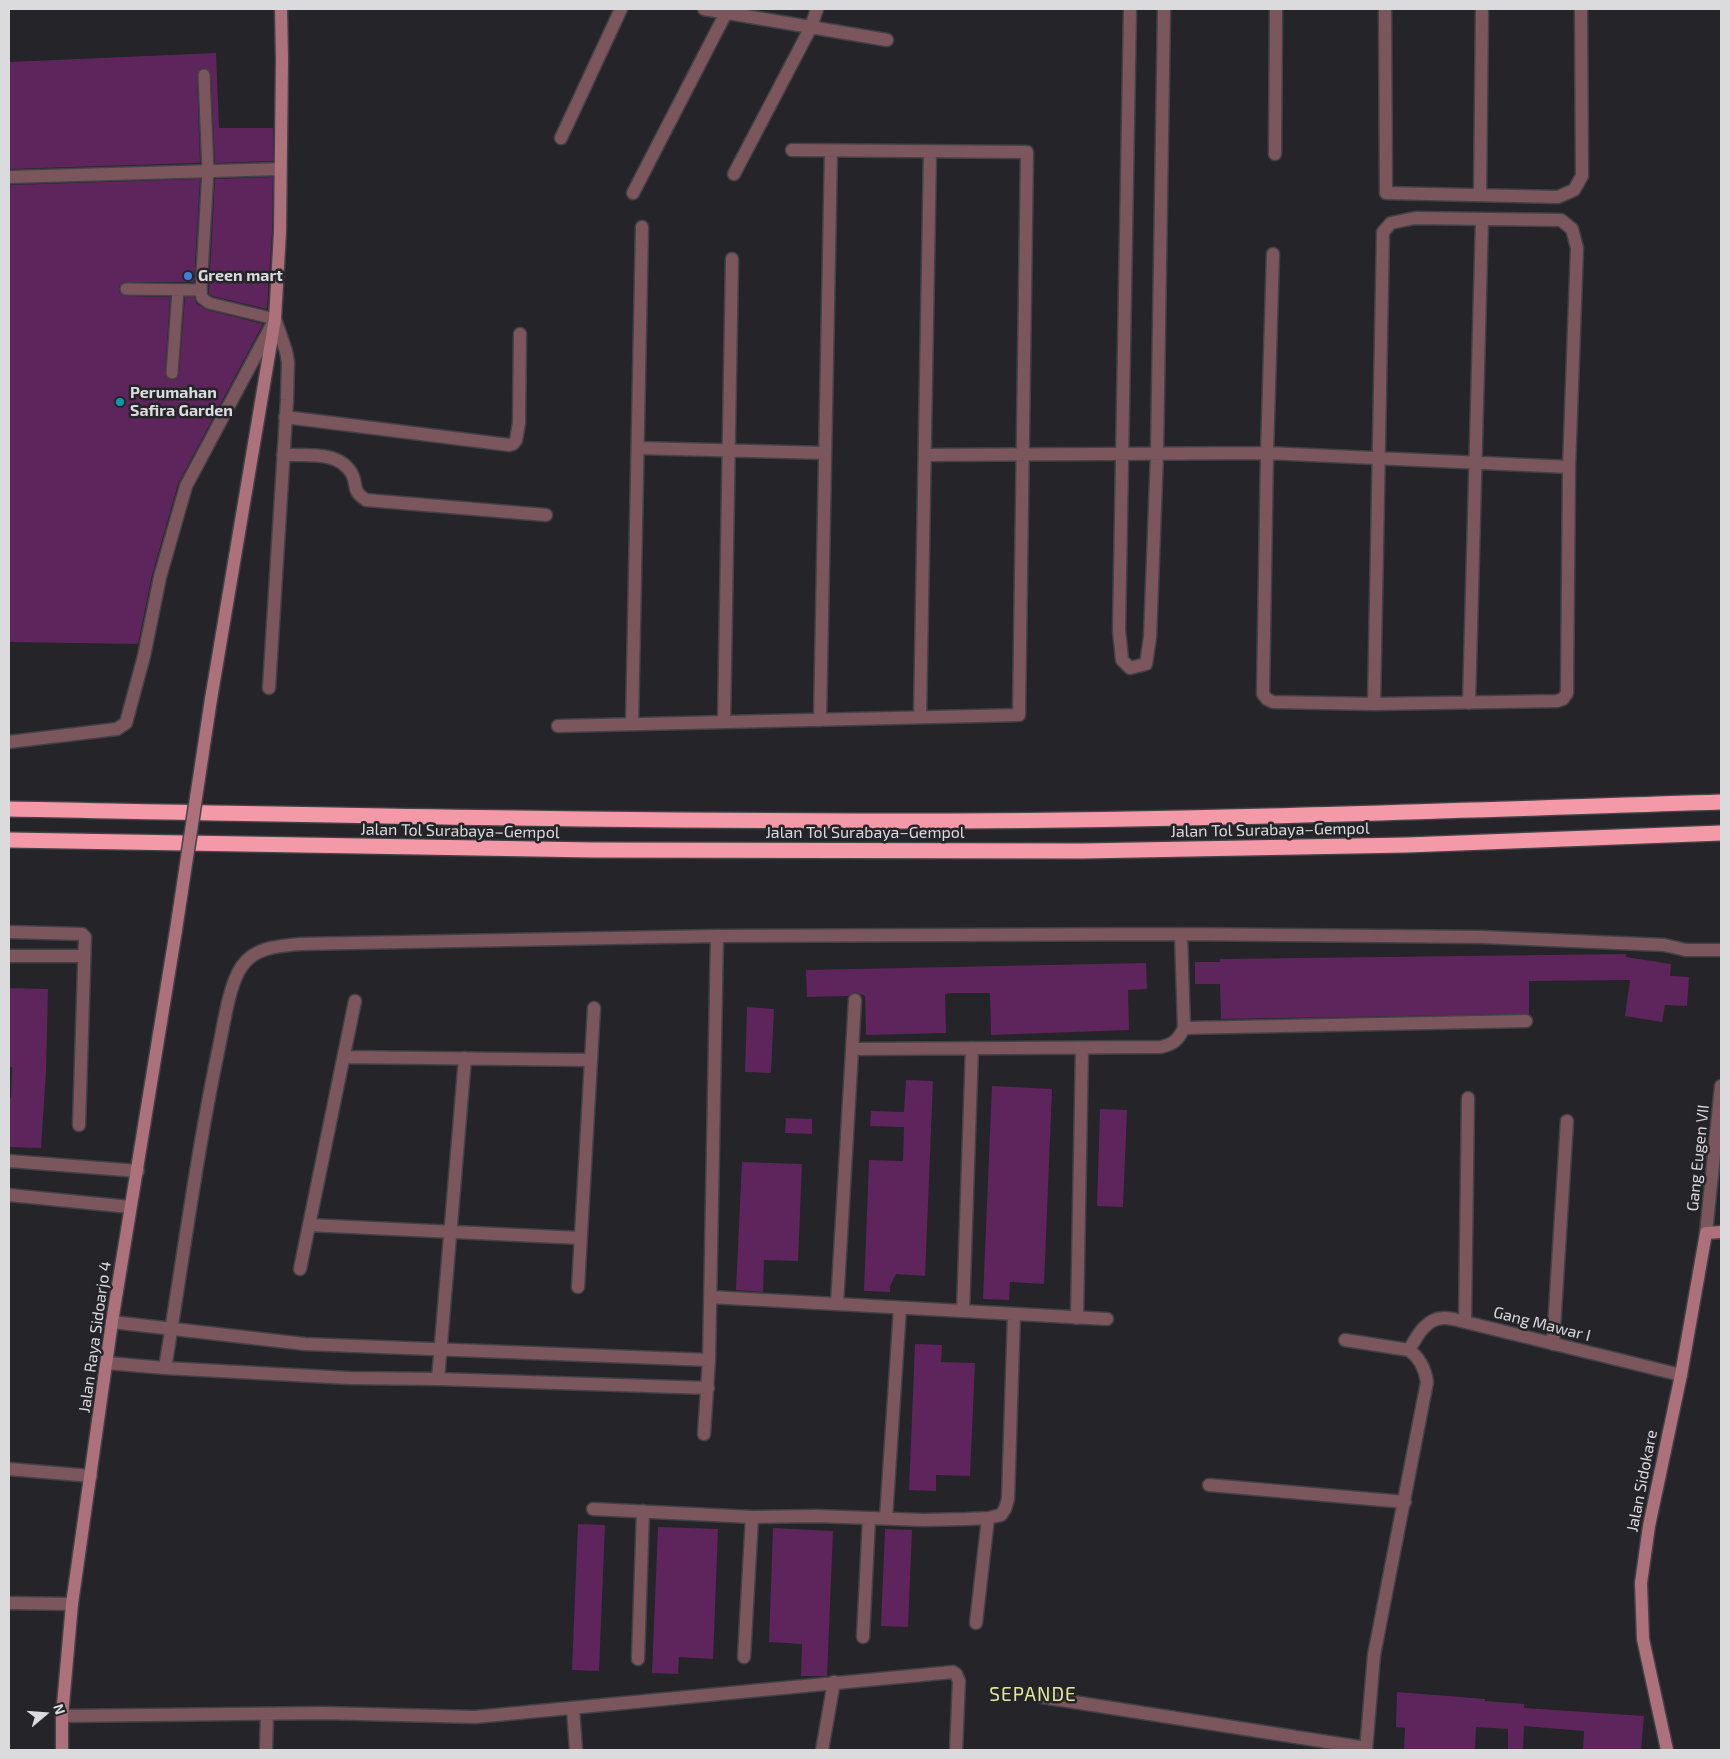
<!DOCTYPE html>
<html>
<head>
<meta charset="utf-8">
<style>
	body { margin:0 }
	#map { position:relative; width:1730px; height:1759px; overflow:hidden; background:#252429; font-family:"Exo 2",sans-serif }
	canvas { display:block }
	.frame { position:absolute; inset:0; border:10px solid #dbdadd; pointer-events:none }
	.north { position:absolute; left:20px; top:1689px; width:50px; height:50px; -webkit-text-stroke:4px #252429; paint-order:stroke; rotate:72deg; font-size:14px; font-weight:700; line-height:20px; text-align:center; color:#dbdadd }
	.north::after { content:''; display:block; margin:auto; width:18px; height:22px; background:#dbdadd; clip-path:polygon(50% 0,100% 100%,50% 72%,0 100%) }
</style>
</head>
<body>
<div id="map">
<canvas width="1730" height="1759"></canvas>
<div class="frame"></div>
<div class="north">N</div>
</div>
<script>
const ctx = document.querySelector('canvas').getContext('2d');
ctx.lineJoin = 'round';
function paint(path, color) { ctx.fillStyle = color; ctx.fill(path, 'evenodd'); }
function trace(path, color, width, dash) { ctx.strokeStyle = color; ctx.lineWidth = width; ctx.lineCap = dash ? 'butt' : 'round'; ctx.setLineDash(dash || []); ctx.stroke(path); }
function drawText(font, color, halo, rows, align = 'center') {
  ctx.font = font + ' "Exo 2",sans-serif'; ctx.lineWidth = 5; ctx.setLineDash([]); ctx.textBaseline = 'middle'; ctx.strokeStyle = halo; ctx.fillStyle = color; for (const [text, x, y, turn = 0] of rows) {
    ctx.save(); ctx.translate(x, y); ctx.rotate((+turn || 0) * Math.PI / 180); ctx.textAlign = isNaN(turn) ? turn : align; if (halo) ctx.strokeText(text, 0, 0); ctx.fillText(text, 0, 0); ctx.restore();
  }
}
paint(new Path2D(`
	M216 53 219 128H273V161L215 163 211 75 210 71 204 68 200 69 197 75 200 163 9 169V62Z
	M273 177 272 232 267 309 212 296 209 294V290L215 179Z
	M200 179 194 282H126L119 286V292L126 296 170 297 165 372 166 377 171 380 176 379 179 374 185 297H194L197 304 207 310 263 324 178 484 152 575 138 644 9 642V185Z
	M1626 954V957L1671 964 1670 976 1689 977 1687 1006 1665 1005 1662 1022 1625 1016 1630 980 1529 981V1014L1221 1019 1220 984H1195V962H1220V959Z
	M1146 963 1147 989 1128 990 1129 1030 991 1035 990 993H952L945 994 946 1033 866 1035 865 996 855 992 848 996 807 997 806 970Z
	M9 988 48 989 46 1072 41 1148 9 1147V1098H11L12 1067H9Z
	M747 1007 774 1009 771 1073 745 1072Z
	M906 1080 933 1081 925 1276 896 1274 890 1286V1292L864 1291 869 1160 903 1161 904 1127 870 1126 871 1111 904 1112Z
	M992 1086 1052 1089 1044 1284 1010 1282 1009 1300 983 1299Z
	M1100 1109 1127 1110 1123 1207 1097 1206Z
	M786 1118 812 1119V1134L785 1133Z
	M742 1162 802 1164 798 1261 764 1260 763 1292 736 1290Z
	M915 1344 942 1345 941 1362 975 1363 970 1476 936 1475V1491L909 1490Z
	M578 1524 605 1525 599 1671 572 1670Z
	M658 1527 718 1529 713 1659 679 1657 678 1674 652 1673Z
	M773 1528 833 1531 827 1676H801L802 1644 769 1642Z
	M885 1529 912 1530 908 1627 881 1626Z
	M1397 1692 1485 1699V1701L1524 1704V1708L1644 1716 1641 1750H1583L1584 1731 1524 1726 1523 1750H1508V1729L1476 1727 1475 1750H1404L1405 1728 1396 1727Z`), '#5d255b');
const lane = new Path2D(`
	M204 75 208 171 201 290 202 298 209 303 275 319
	M126 289 201 290
	M172 373 178 290`);
const street = new Path2D(`
	M704 9 887 40
	M1130 9 1119 630 1122 660 1130 668 1146 664 1150 637 1157 454 1164 9
	M1385 9 1386 193 1558 197 1574 190 1582 176 1581 9
	M561 138 621 9
	M1275 154 1276 9
	M734 174 811 27 817 9
	M9 177 280 169
	M633 193 728 9
	M1480 195 1482 9
	M285 417 509 445 513 444 516 440 519 423 520 334
	M638 448 825 453
	M283 455C305 456 339 450 352 474 358 486 351 490 366 500L546 515
	M925 455 1267 453 1569 467 1567 693 1563 699 1557 701 1374 704 1273 702 1267 699 1263 694 1267 453 1273 254
	M269 688 287 400 288 362 286 351 275 319
	M1469 703 1482 219
	M1374 704 1383 232 1391 223 1415 218 1561 220 1572 229 1577 248 1569 467
	M920 717 930 152
	M820 720 831 151
	M724 722 732 259
	M632 724 642 227
	M558 726 1019 715 1027 152 792 150
	M9 742 117 729 126 723 144 656 160 577 186 486 274 321
	M9 932 82 934 85 937 79 1125
	M9 956H84
	M1184 1028 1526 1021
	M852 1049 1161 1047C1174 1044 1178 1040 1184 1028L1181 934
	M344 1057 591 1060
	M9 1161 138 1171
	M9 1195 130 1207
	M309 1225 580 1238
	M1706 1233 1721 1086
	M300 1269 355 1001
	M578 1287 594 1008
	M710 1297 1107 1319
	M837 1304 855 1000
	M963 1311 972 1048
	M1077 1318 1082 1048
	M112 1322 305 1344 709 1360
	M1465 1322 1468 1098
	M1345 1340 1409 1350C1420 1358 1425 1368 1427 1382L1374 1655 1366 1750
	M1553 1344 1567 1121
	M1409 1350C1417 1336 1426 1318 1444 1318 1451 1318 1458 1320 1465 1322L1681 1375
	M107 1363 165 1368 349 1378 438 1379 708 1388
	M165 1368C183 1260 197 1150 220 1042 224 1022 230 982 242 966 255 947 279 946 300 944L717 936 1181 934 1482 937 1664 945 1686 950H1721
	M438 1379 465 1058
	M704 1434 709 1360 717 936
	M9 1469 91 1476
	M1209 1485 1405 1502
	M593 1509 752 1517 816 1516 923 1520 967 1519 988 1518 1001 1515 1005 1509 1008 1499 1014 1314
	M886 1518 900 1308
	M9 1603 72 1604
	M976 1623 988 1518
	M863 1637 869 1519
	M744 1657 752 1517
	M638 1659 643 1511
	M1042 1697 1366 1748
	M573 1709 576 1750
	M62 1716 323 1713 475 1717 953 1672 956 1674 959 1681 956 1750
	M266 1750 267 1714
	M822 1750 834 1682`);
const secondary = new Path2D(`
	M211 699 275 319 280 232 282 59 281 9
	M62 1750V1716L72 1604 112 1322 176 930
	M1667 1750 1643 1639 1641 1583 1649 1526 1681 1375 1706 1233 1721 1232`);
const highway = new Path2D(`
	M9 809C324 815 640 822 955 821 1211 820 1466 810 1721 802
	M9 840 594 850 1083 851 1407 845 1721 833`);
trace(lane, '#424146', 14);
trace(street, '#424146', 15);
trace(secondary, '#424146', 15);
trace(highway, '#424146', 18);
trace(lane, '#7b565c', 11);
trace(street, '#7b565c', 12);
trace(secondary, '#ac717b', 12);
trace(highway, '#f499a8', 15);
const secondaryBridge = new Path2D(`
	M176 930 211 699`);
trace(secondaryBridge, '#424146', 15, []);
trace(secondaryBridge, '#ac717b', 12);
for (const [x, y, r, color] of [
	[188,276,5,"#3f7fe0"],
	[120,402,5,"#0f9aa8"]
]) { const dot = new Path2D(); dot.arc(x, y, r, 0, 2 * Math.PI); ctx.fillStyle = color; ctx.fill(dot); trace(dot, '#252429', 2); }
drawText('bold 16px', '#dbdadd', '#252429', [
	["Green mart",198,276],
	["Perumahan",130,393],
	["Safira Garden",130,411]
], 'left');
drawText('16px', '#dbdadd', '#252429', [
	["Jalan Tol Surabaya–Gempol",1270,830,-1],
	["Jalan Tol Surabaya–Gempol",460,831,1],
	["Jalan Tol Surabaya–Gempol",865,833],
	["Gang Eugen VII",1698,1158,-84],
	["Gang Mawar I",1542,1324,14],
	["Jalan Raya Sidoarjo 4",95,1337,-82],
	["Jalan Sidokare",1642,1481,-79]
]);
ctx.letterSpacing = '1px';
drawText('19px', '#e3e99b', '#252429', [
	["SEPANDE",1033,1695]
]);
ctx.letterSpacing = '0px';
</script>
</body>
</html>
